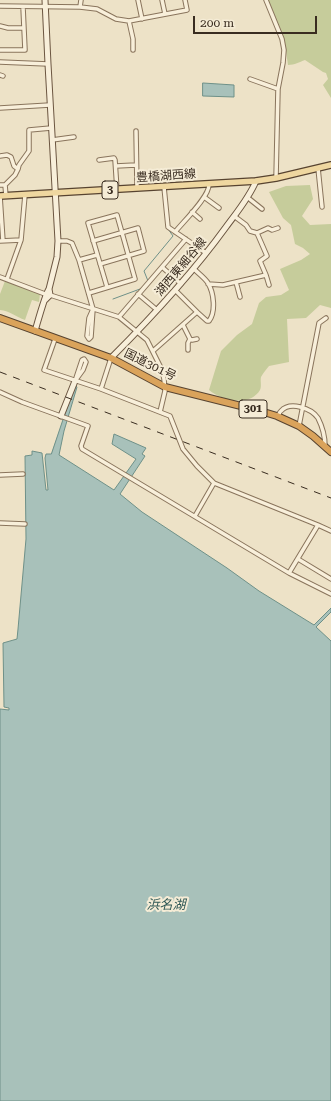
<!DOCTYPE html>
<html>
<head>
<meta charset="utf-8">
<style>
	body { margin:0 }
	#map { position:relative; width:331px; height:1101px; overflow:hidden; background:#ede2c7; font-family:"Roboto Serif",serif }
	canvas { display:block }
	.scale { position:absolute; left:193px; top:16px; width:124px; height:18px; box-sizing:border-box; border:2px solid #392c20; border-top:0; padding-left:5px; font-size:12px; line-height:14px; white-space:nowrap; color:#392c20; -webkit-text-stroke:3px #f5ecd6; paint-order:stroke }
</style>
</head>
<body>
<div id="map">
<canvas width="331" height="1101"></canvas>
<div class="scale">200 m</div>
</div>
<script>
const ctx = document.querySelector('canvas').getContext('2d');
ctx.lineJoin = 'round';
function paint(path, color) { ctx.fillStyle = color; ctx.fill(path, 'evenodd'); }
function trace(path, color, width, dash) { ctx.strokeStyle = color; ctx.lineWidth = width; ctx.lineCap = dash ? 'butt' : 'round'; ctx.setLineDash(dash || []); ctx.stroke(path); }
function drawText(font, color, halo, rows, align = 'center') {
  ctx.font = font + ' "Roboto Serif","Noto Sans JP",serif'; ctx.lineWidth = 4; ctx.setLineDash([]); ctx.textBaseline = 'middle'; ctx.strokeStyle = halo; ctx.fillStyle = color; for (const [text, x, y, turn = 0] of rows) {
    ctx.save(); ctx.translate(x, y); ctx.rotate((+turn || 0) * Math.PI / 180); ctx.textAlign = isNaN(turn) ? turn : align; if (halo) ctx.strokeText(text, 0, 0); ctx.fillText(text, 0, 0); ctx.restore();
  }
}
paint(new Path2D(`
	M266 0H331V98L323 85 328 79 326 73 323 72 305 60C299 62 295 65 288 65L285 44 281 37Z
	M310 185 313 199 302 216 310 225 331 224V308L320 305 306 318 287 319 289 362 269 366C266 370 263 373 261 377 260 381 262 386 260 390 250 407 222 401 209 390L221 351 237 335 252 324 259 303 266 297 281 295 289 290 280 269 301 260 310 254 303 248 295 244 291 225 283 218 269 192 286 186Z
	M5 281 40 294 39 302 32 300 25 320C16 317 10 311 0 310V294Z`), '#c6cc9b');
const water = new Path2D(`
	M203 83 234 85V97L203 96Z
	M75 385 77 387 64 431 59 455 114 490 136 459 112 444 114 434 146 448 142 454 145 456 120 494 142 512 227 568 259 591 314 625 331 608V612L316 627 331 641V1101H0V709L9 710V708L4 707 3 643 17 639 18 629 26 539 25 456 32 455V451L42 453 46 490H48L45 458 46 454H51Z`);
paint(water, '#a8c1ba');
trace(water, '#6e9088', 1);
trace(new Path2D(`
	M113 299 140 289 148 281 144 271 173 236 168 229`), '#6e9088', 1);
const street = new Path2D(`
	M138 0 142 19
	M162 0 165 14
	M266 0 282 39 284 50 283 63 278 89 276 178
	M0 6 80 7 97 9 116 19 129 21 187 10 185 0
	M80 7 81 0
	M129 21 133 39V50
	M0 26 8 28H24
	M0 50H25L23 7
	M0 62 48 64
	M0 75 3 76
	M250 79 278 89
	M0 108 50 105
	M136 131 137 188
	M52 140 74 137
	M0 156 7 155 11 157 14 166 18 169 15 175 5 185
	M99 160 114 158 115 160 117 190
	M116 166 136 165
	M318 168 322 207
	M18 169 19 165 29 151V130L51 128
	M0 185H5L6 196
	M164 187 168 227 206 253
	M0 196 3 241
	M204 197 219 208
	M247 197 262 209
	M192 212 200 219
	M175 232C183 222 210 196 209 184
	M257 233 268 228 272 230 278 228
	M0 241 21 240
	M58 241H67L72 243 79 260 93 309 91 337 89 339 87 336 89 318 93 309
	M93 241 138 228 144 251 100 264
	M79 260 97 255
	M162 267 181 284
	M194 269C198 273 205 278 208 283 214 293 216 312 209 321H207L197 312
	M266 275 269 285
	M0 277 45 294
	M7 279 21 240 25 195
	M236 282 240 297
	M208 284 223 285 266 275 260 261 267 256 257 233 250 231 246 225 234 216
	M89 293 135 279 117 215 88 223 107 287
	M138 294 157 310
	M50 295 119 317 147 340 162 370 164 379 165 391 160 412
	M119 317 186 239
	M183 325 190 339 188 343V350
	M55 339 44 370 101 389 170 416 183 449 197 466 214 483 318 525 331 531
	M190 339 192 340 197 339
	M153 351 197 312 175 290
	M84 359 86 362 83 370 75 381 82 360Z
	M101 389 111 358
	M0 392 22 402 88 426 81 446 82 449 289 573 331 594
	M278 416C278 416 280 411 281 411 290 401 311 408 318 418 322 426 325 437 325 446
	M299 426 319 323 326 318
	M0 475 23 474
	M195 516 214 483
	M0 523 25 524
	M298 559 331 579
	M289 573 318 525`);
const secondary = new Path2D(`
	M45 300 50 295 49 289 57 257 58 241 48 64 45 0
	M35 331C38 321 45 295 49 289
	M111 358C152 317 192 274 226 227 237 212 249 198 256 181
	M61 416 75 381`);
const primary = new Path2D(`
	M0 196 256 181 276 178 331 165`);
const highway = new Path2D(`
	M0 318 111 358 165 387 257 410 277 416 299 426 313 436 331 452`);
trace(street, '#89745c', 5.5);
trace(secondary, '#6b5540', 7);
trace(primary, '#574330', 8);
trace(highway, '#574330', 8);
trace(street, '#f8efda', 3.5);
trace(secondary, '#f8efda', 5);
trace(primary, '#efd7a0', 5.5);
trace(highway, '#daa35b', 6);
trace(new Path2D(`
	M0 372 331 498`), '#392c20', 1, [7, 7]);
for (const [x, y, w] of [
	[110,190,16],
	[253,409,28]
]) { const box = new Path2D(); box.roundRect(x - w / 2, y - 9, w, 18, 3); ctx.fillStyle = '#f5ecd6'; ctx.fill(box); trace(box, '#392c20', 1); }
drawText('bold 11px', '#392c20', null, [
	["3",110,190],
	["301",253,409]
]);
drawText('12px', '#392c20', '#f5ecd6', [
	["豊橋湖西線",166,176,-4],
	["湖西東細谷線",181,267,-50],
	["国道301号",150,365,26]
]);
drawText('italic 13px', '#305956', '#f5ecd6', [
	["浜名湖",166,905]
]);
</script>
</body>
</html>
